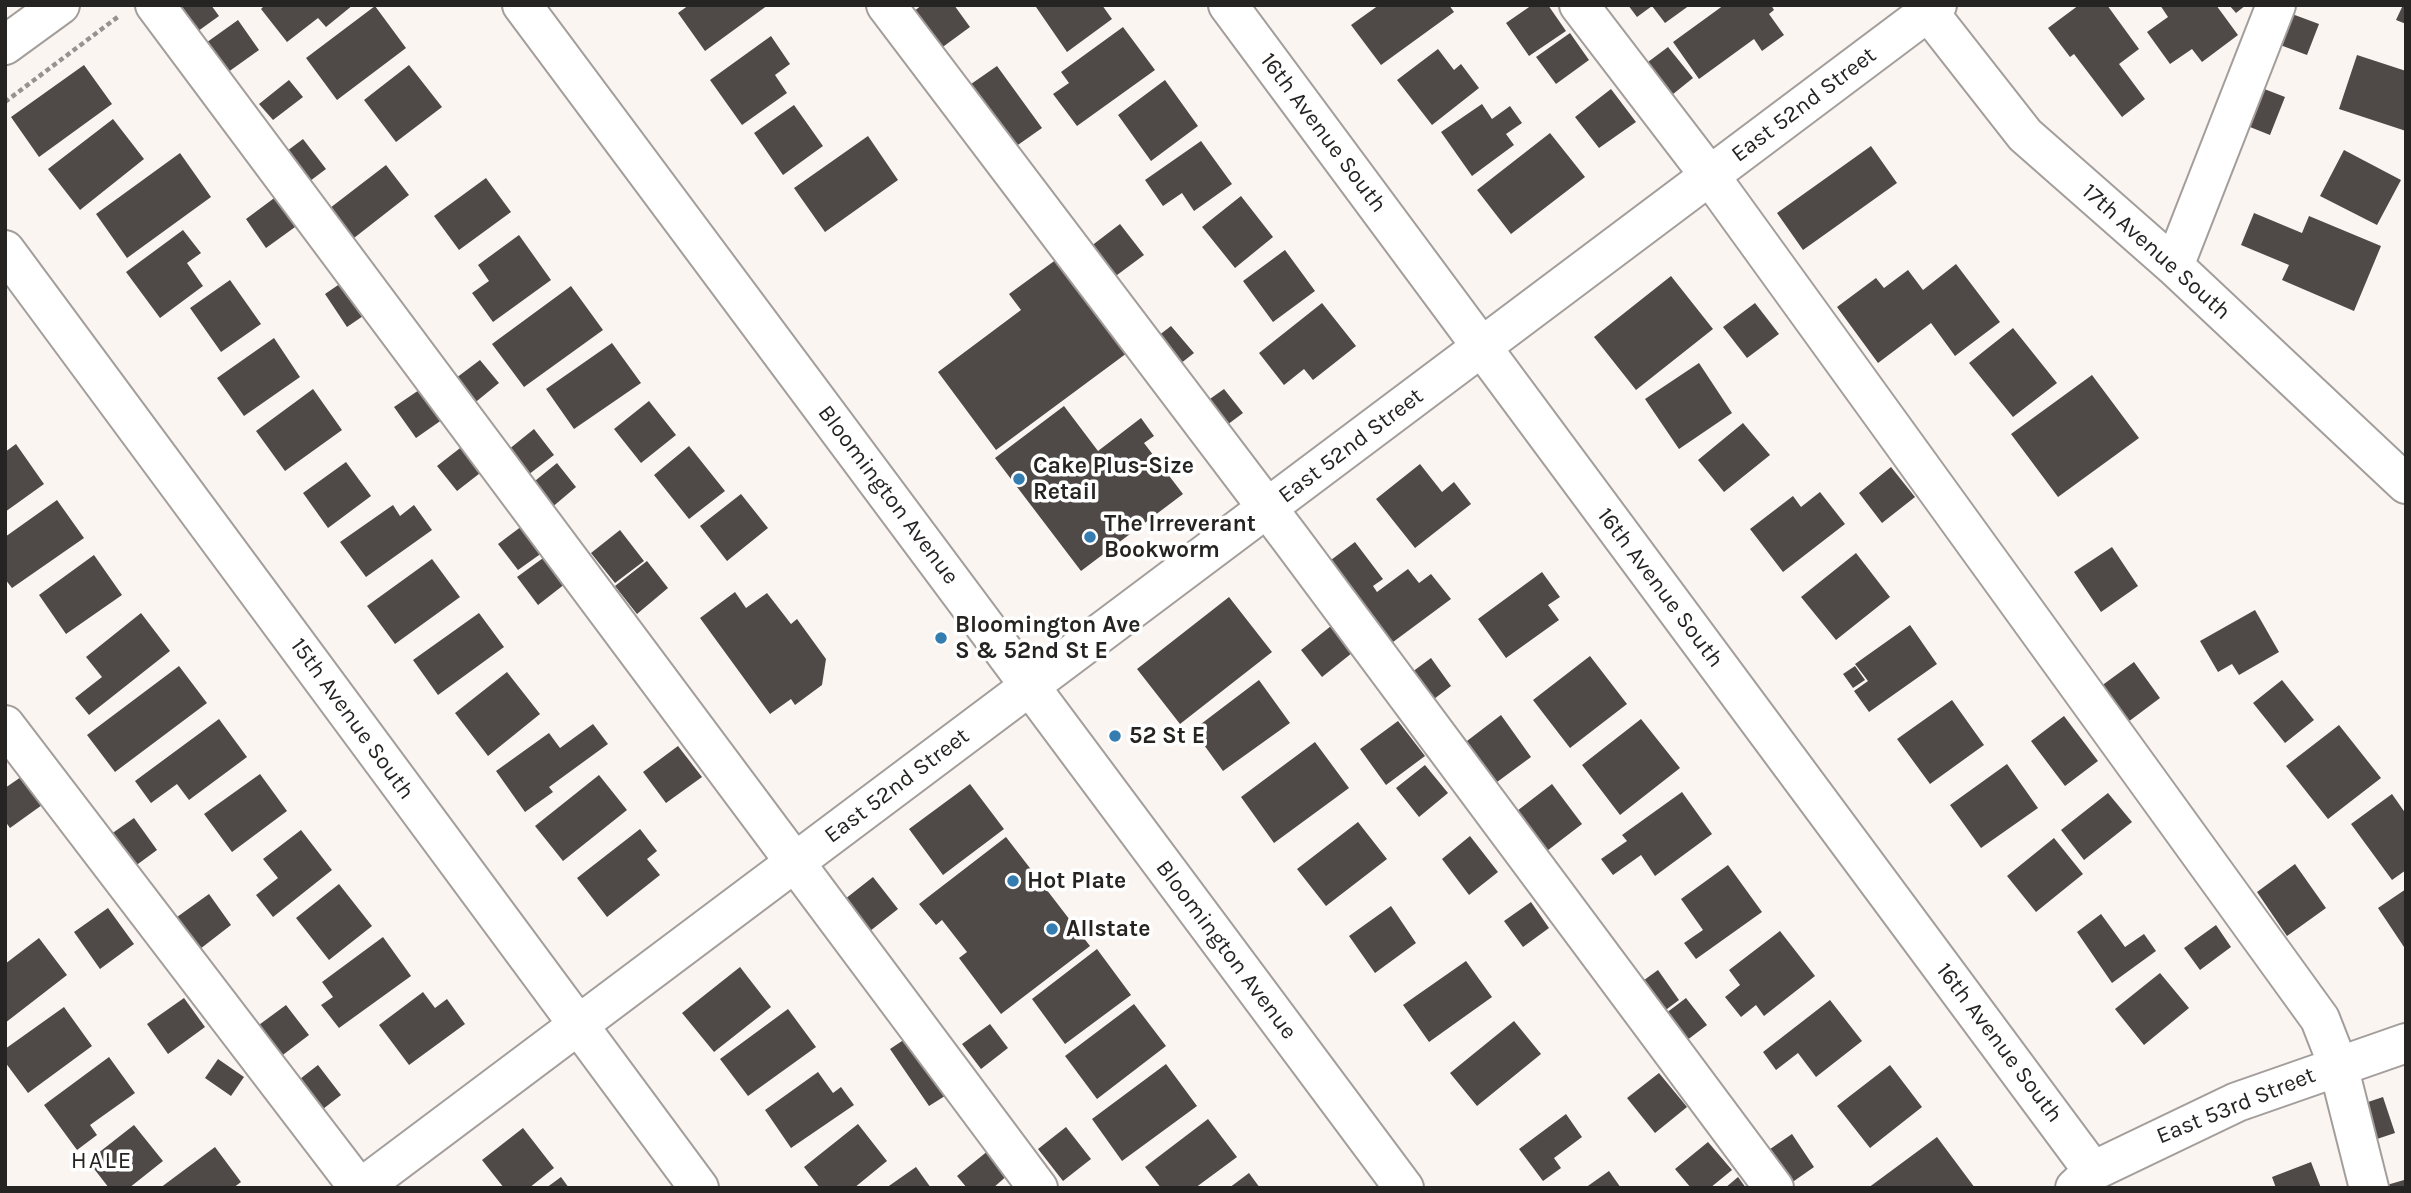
<!DOCTYPE html>
<html>
<head>
<meta charset="utf-8">
<style>
	body { margin:0 }
	#map { position:relative; width:2411px; height:1193px; overflow:hidden; background:#faf5f1; font-family:Karla,sans-serif }
	canvas { display:block }
	.frame { position:absolute; inset:0; border:7px solid #262423; pointer-events:none }
</style>
</head>
<body>
<div id="map">
<canvas width="2411" height="1193"></canvas>
<div class="frame"></div>
</div>
<script>
const ctx = document.querySelector('canvas').getContext('2d');
ctx.lineJoin = 'round';
function paint(path, color) { ctx.fillStyle = color; ctx.fill(path, 'evenodd'); }
function trace(path, color, width, dash) { ctx.strokeStyle = color; ctx.lineWidth = width; ctx.lineCap = dash ? 'butt' : 'round'; ctx.setLineDash(dash || []); ctx.stroke(path); }
function drawText(font, color, halo, rows, align = 'center') {
  ctx.font = font + ' Karla,sans-serif'; ctx.lineWidth = 7; ctx.setLineDash([]); ctx.textBaseline = 'middle'; ctx.strokeStyle = halo; ctx.fillStyle = color; for (const [text, x, y, turn = 0] of rows) {
    ctx.save(); ctx.translate(x, y); ctx.rotate((+turn || 0) * Math.PI / 180); ctx.textAlign = isNaN(turn) ? turn : align; if (halo) ctx.strokeText(text, 0, 0); ctx.fillText(text, 0, 0); ctx.restore();
  }
}
paint(new Path2D(`
	M179 5H211L219 16 194 34Z
	M265 5H353L326 27 318 18 287 42 261 9Z
	M689 5H768L705 51 678 13Z
	M922 5H954L970 27 940 49 913 12Z
	M1038 5H1102L1112 19 1067 52 1036 7Z
	M1379 5H1449L1454 12 1381 65 1351 25Z
	M1532 5H1548L1566 31 1529 56 1506 23Z
	M1628 5H1690L1665 23 1652 6 1637 17Z
	M1724 5H1771L1774 10 1769 14 1784 35 1762 51 1754 39 1699 79 1673 42Z
	M2079 5H2107L2139 49 2119 64 2145 99 2122 117 2074 54 2070 57 2048 28Z
	M2160 5H2216L2238 35 2202 62 2192 49 2170 64 2147 32 2168 17Z
	M2229 5H2246L2236 13Z
	M2403 5H2406V24L2396 20Z
	M375 6 406 48 337 100 306 58Z
	M2284 11 2319 24 2307 55 2272 42Z
	M238 20 259 50 224 75 203 45Z
	M1123 27 1155 70 1077 126 1053 94 1069 83 1061 72Z
	M1570 33 1589 60 1556 84 1536 57Z
	M771 36 790 64 775 75 787 93 742 125 710 80Z
	M1668 47 1693 78 1662 103 1636 71Z
	M1438 49 1454 70 1461 64 1479 88 1432 125 1397 80Z
	M2357 55 2406 71V131L2339 109Z
	M84 65 112 104 39 157 11 117Z
	M409 65 442 107 396 142 364 100Z
	M997 66 1042 128 1005 154 961 91Z
	M289 80 303 97 273 120 259 104Z
	M1165 80 1198 126 1151 161 1118 115Z
	M2254 85 2285 97 2270 135 2240 123Z
	M1611 89 1636 122 1599 148 1575 117Z
	M1482 104 1492 119 1510 106 1522 123 1506 134 1514 145 1472 176 1441 132Z
	M794 105 823 146 783 175 754 133Z
	M113 119 144 159 80 210 48 169Z
	M1550 133 1585 177 1511 234 1477 190Z
	M868 136 898 180 825 232 794 188Z
	M303 139 326 169 306 184 283 154Z
	M1201 141 1232 184 1194 211 1182 193 1163 206 1145 180Z
	M1871 146 1897 183 1803 250 1777 213Z
	M2344 150 2401 180 2377 225 2320 196Z
	M180 153 211 197 127 258 96 214Z
	M386 165 409 195 354 238 330 208Z
	M486 178 511 212 459 250 434 216Z
	M281 193 302 222 266 248 246 219Z
	M1241 196 1273 237 1235 268 1202 227Z
	M2254 213 2302 233 2309 216 2381 246 2354 311 2282 280 2289 265 2241 245Z
	M1120 224 1144 255 1109 281 1086 250Z
	M183 230 201 253 187 263 203 286 160 318 126 272Z
	M519 235 551 280 493 322 472 293 489 281 478 265Z
	M1285 250 1315 291 1273 322 1243 281Z
	M1057 259 1127 353 996 450 938 372 1021 310 1009 294Z
	M1956 264 2000 322 1955 356 1931 323 1878 363 1837 307 1876 278 1884 288 1908 270 1923 290Z
	M1671 276 1713 329 1636 390 1594 337Z
	M230 280 261 324 221 352 190 308Z
	M344 281 366 314 347 327 325 294Z
	M571 286 603 330 524 387 492 344Z
	M1322 303 1356 346 1313 380 1304 369 1284 385 1259 353Z
	M1755 303 1779 334 1747 358 1723 327Z
	M1171 326 1194 353 1171 371 1149 343Z
	M2013 328 2057 383 2013 417 1969 363Z
	M274 338 300 377 244 416 217 378Z
	M612 343 641 383 574 429 546 389Z
	M480 360 499 383 472 405 452 381Z
	M1699 363 1732 413 1679 449 1645 399Z
	M2092 375 2139 438 2058 497 2011 434Z
	M425 386 446 417 416 438 394 407Z
	M313 389 342 430 285 471 256 431Z
	M1224 389 1243 413 1219 431 1200 406Z
	M649 401 676 435 641 463 614 429Z
	M1064 406 1098 451 1141 418 1154 436 1144 443 1183 494 1081 571 995 458Z
	M1743 423 1770 455 1724 492 1698 460Z
	M534 429 554 455 528 475 508 450Z
	M16 444 44 484 5 512V452Z
	M464 445 484 470 457 491 437 466Z
	M689 446 725 491 689 519 654 475Z
	M346 462 371 496 328 528 303 493Z
	M557 463 576 487 550 509 530 485Z
	M1420 464 1442 492 1454 482 1471 504 1415 548 1376 499Z
	M1891 467 1915 497 1882 523 1859 493Z
	M1820 492 1845 524 1783 572 1750 529 1793 496 1801 507Z
	M741 494 768 528 727 561 700 526Z
	M57 500 84 538 12 588 5 579V537Z
	M393 505 400 516 414 505 432 530 366 577 340 542Z
	M526 523 546 550 518 570 498 544Z
	M620 530 644 561 615 583 591 553Z
	M1355 542 1383 579 1373 586 1377 592 1408 569 1419 583 1431 574 1451 599 1389 645 1323 566Z
	M2112 547 2138 586 2101 612 2074 572Z
	M550 553 570 580 538 605 517 577Z
	M1856 553 1890 597 1836 640 1801 597Z
	M94 555 122 595 66 634 39 595Z
	M432 559 460 597 395 644 367 606Z
	M647 561 668 588 637 614 615 586Z
	M1542 572 1560 597 1548 605 1559 620 1506 658 1478 619Z
	M735 592 746 608 767 593 791 624 797 619 826 659 822 685 795 705 791 699 770 714 700 618Z
	M1229 597 1272 652 1180 724 1137 669Z
	M2255 610 2279 652 2239 675 2232 664 2218 672 2200 641Z
	M141 613 170 651 89 715 75 698 102 677 86 657Z
	M479 613 504 647 438 695 413 660Z
	M1910 625 1937 664 1869 712 1854 691 1868 681 1855 664Z
	M1331 626 1352 653 1322 677 1301 650Z
	M1590 656 1627 704 1570 748 1533 700Z
	M1431 658 1451 686 1421 709 1400 681Z
	M2134 662 2160 698 2120 728 2093 692Z
	M179 666 207 703 115 772 87 735Z
	M1855 666 1865 680 1853 688 1843 674Z
	M507 672 540 714 488 756 455 713Z
	M1259 680 1290 723 1223 771 1193 730Z
	M2282 680 2314 720 2285 743 2253 703Z
	M1952 700 1984 745 1930 784 1897 739Z
	M1501 715 1531 757 1493 785 1463 744Z
	M2064 716 2098 761 2065 786 2031 741Z
	M219 719 247 757 189 800 177 784 151 803 135 781Z
	M1641 719 1680 768 1620 815 1582 765Z
	M1398 721 1425 756 1386 785 1360 749Z
	M593 724 608 744 549 787 553 792 525 812 496 771 549 733 560 748Z
	M2339 725 2381 778 2328 819 2286 766Z
	M1315 742 1349 788 1274 843 1241 797Z
	M678 746 702 777 666 803 643 772Z
	M2007 764 2038 808 1981 848 1950 805Z
	M1425 765 1448 793 1419 817 1396 788Z
	M260 774 287 811 232 852 204 814Z
	M599 775 627 810 563 861 535 826Z
	M21 777 42 805 10 828 5 821V788Z
	M970 784 1004 829 943 875 909 829Z
	M1552 784 1582 824 1543 854 1513 814Z
	M1682 792 1712 834 1655 876 1641 855 1613 875 1601 859 1627 841 1622 835Z
	M2108 793 2132 822 2084 860 2061 830Z
	M2392 794 2406 814V870L2392 880 2351 824Z
	M134 818 157 850 127 872 104 839Z
	M1358 822 1387 859 1326 906 1297 869Z
	M640 829 657 851 647 859 660 875 607 917 577 878Z
	M301 830 332 870 273 917 256 895 278 878 263 859Z
	M1470 836 1498 872 1469 895 1442 859Z
	M1006 837 1090 946 1001 1014 959 958 967 952 942 920 936 925 919 904Z
	M2054 838 2083 874 2036 912 2007 876Z
	M2295 864 2326 908 2287 936 2257 892Z
	M1728 865 1762 912 1696 959 1684 943 1703 930 1681 899Z
	M873 877 898 909 865 935 840 903Z
	M339 884 372 926 329 960 296 918Z
	M2406 889V950L2378 908Z
	M209 894 231 925 200 949 177 917Z
	M1531 902 1549 928 1523 947 1504 921Z
	M1391 906 1416 943 1375 973 1349 936Z
	M108 908 134 944 100 969 74 932Z
	M2101 914 2125 947 2144 934 2156 951 2112 983 2077 932Z
	M2216 925 2231 947 2200 970 2184 948Z
	M1780 931 1815 976 1764 1016 1756 1005 1741 1017 1725 997 1740 985 1729 970Z
	M383 937 411 976 339 1028 321 1005 333 997 322 982Z
	M39 938 67 975 5 1023V964Z
	M1097 949 1131 995 1065 1044 1032 999Z
	M1466 961 1492 997 1429 1042 1403 1005Z
	M740 967 771 1007 714 1052 682 1013Z
	M1658 970 1679 1000 1651 1021 1629 991Z
	M2160 973 2189 1008 2144 1045 2115 1009Z
	M423 992 435 1008 447 999 465 1024 409 1065 379 1025Z
	M184 998 205 1027 168 1054 147 1024Z
	M1686 998 1707 1025 1674 1050 1653 1023Z
	M1830 1000 1862 1041 1816 1077 1798 1053 1776 1070 1763 1052Z
	M1134 1004 1166 1046 1097 1099 1065 1056Z
	M286 1005 309 1035 271 1064 248 1033Z
	M64 1007 92 1046 28 1093 5 1062V1049Z
	M788 1009 816 1047 748 1096 720 1059Z
	M1514 1021 1541 1054 1477 1106 1450 1073Z
	M990 1024 1008 1048 981 1069 962 1044Z
	M908 1037 948 1094 929 1106 890 1049Z
	M109 1057 135 1093 90 1125 97 1135 77 1150 44 1105Z
	M218 1059 244 1077 231 1096 205 1078Z
	M1166 1064 1197 1106 1122 1161 1092 1119Z
	M318 1065 341 1095 314 1116 291 1086Z
	M1890 1065 1922 1107 1870 1148 1837 1106Z
	M818 1072 833 1093 841 1087 854 1105 791 1148 765 1110Z
	M1659 1073 1687 1107 1655 1133 1627 1098Z
	M2383 1097 2395 1133 2368 1142 2356 1106Z
	M1566 1114 1582 1137 1554 1158 1561 1168 1543 1181 1519 1149Z
	M1208 1119 1237 1157 1195 1188H1161L1145 1167Z
	M858 1124 887 1161 854 1188H820L804 1167Z
	M134 1125 163 1161 129 1188H109L88 1161Z
	M1066 1127 1091 1159 1063 1181 1038 1149Z
	M523 1128 554 1168 529 1188H504L482 1160Z
	M1792 1134 1814 1167 1784 1188 1757 1158Z
	M1937 1137 1975 1188H1868Z
	M1708 1142 1732 1170 1710 1188H1691L1675 1169Z
	M215 1147 241 1182 233 1188H160Z
	M989 1150 1009 1174 993 1188H967L957 1176Z
	M2311 1162 2321 1188H2276L2272 1177Z
	M916 1167 931 1188H886Z
	M1609 1171 1621 1188H1585Z
	M1249 1173 1260 1188H1229Z
	M561 1177 569 1188H546Z
	M1738 1177 1746 1188H1725Z
	M2404 1180 2406 1188H2380V1187Z`), '#4f4a48');
const minor = new Path2D(`
	M155 5 1038 1188
	M522 5 1404 1188
	M886 5 1290 538 1774 1188
	M1228 5 2093 1171
	M1579 5 1710 176 2320 1019 2338 1065 2369 1188
	M1923 5 2025 135 2174 266 2406 484
	M5 45 60 5
	M5 250 699 1188
	M2174 266 2276 5
	M5 725 359 1188
	M361 1188 1937 5
	M2075 1188 2093 1171 2237 1102 2406 1043`);
trace(minor, '#a39e9b', 42);
trace(new Path2D(`
	M5 102 119 16
	M1033 620 1041 630`), '#95928f', 4.5, [5, 3.5]);
trace(minor, '#fff', 38);
for (const [x, y, r, color] of [
	[1019,479,7,"#357cb0"],
	[1090,537,7,"#357cb0"],
	[941,638,7,"#357cb0"],
	[1115,736,7,"#357cb0"],
	[1013,881,7,"#357cb0"],
	[1052,929,7,"#357cb0"]
]) { const dot = new Path2D(); dot.arc(x, y, r, 0, 2 * Math.PI); ctx.fillStyle = color; ctx.fill(dot); trace(dot, '#fff', 2.5); }
drawText('23px', '#262423', '#fff', [
	["East 52nd Street",1804,105,-37],
	["16th Avenue South",1323,133,53],
	["17th Avenue South",2156,252,42],
	["East 52nd Street",1351,446,-37],
	["Bloomington Avenue",888,495,53],
	["16th Avenue South",1660,588,53],
	["15th Avenue South",352,719,54],
	["East 52nd Street",897,786,-37],
	["Bloomington Avenue",1226,950,53],
	["16th Avenue South",1999,1043,53],
	["East 53rd Street",2236,1106,-22]
]);
drawText('bold 23px', '#262423', '#fff', [
	["Cake Plus-Size",1033,466],
	["Retail",1033,492],
	["The Irreverant",1104,524],
	["Bookworm",1104,550],
	["Bloomington Ave",955,625],
	["S & 52nd St E",955,651],
	["52 St E",1129,736],
	["Hot Plate",1027,881],
	["Allstate",1066,929]
], 'left');
ctx.letterSpacing = '2px';
drawText('24px', '#262423', '#fff', [
	["HALE",102,1161]
]);
ctx.letterSpacing = '0px';
</script>
</body>
</html>
